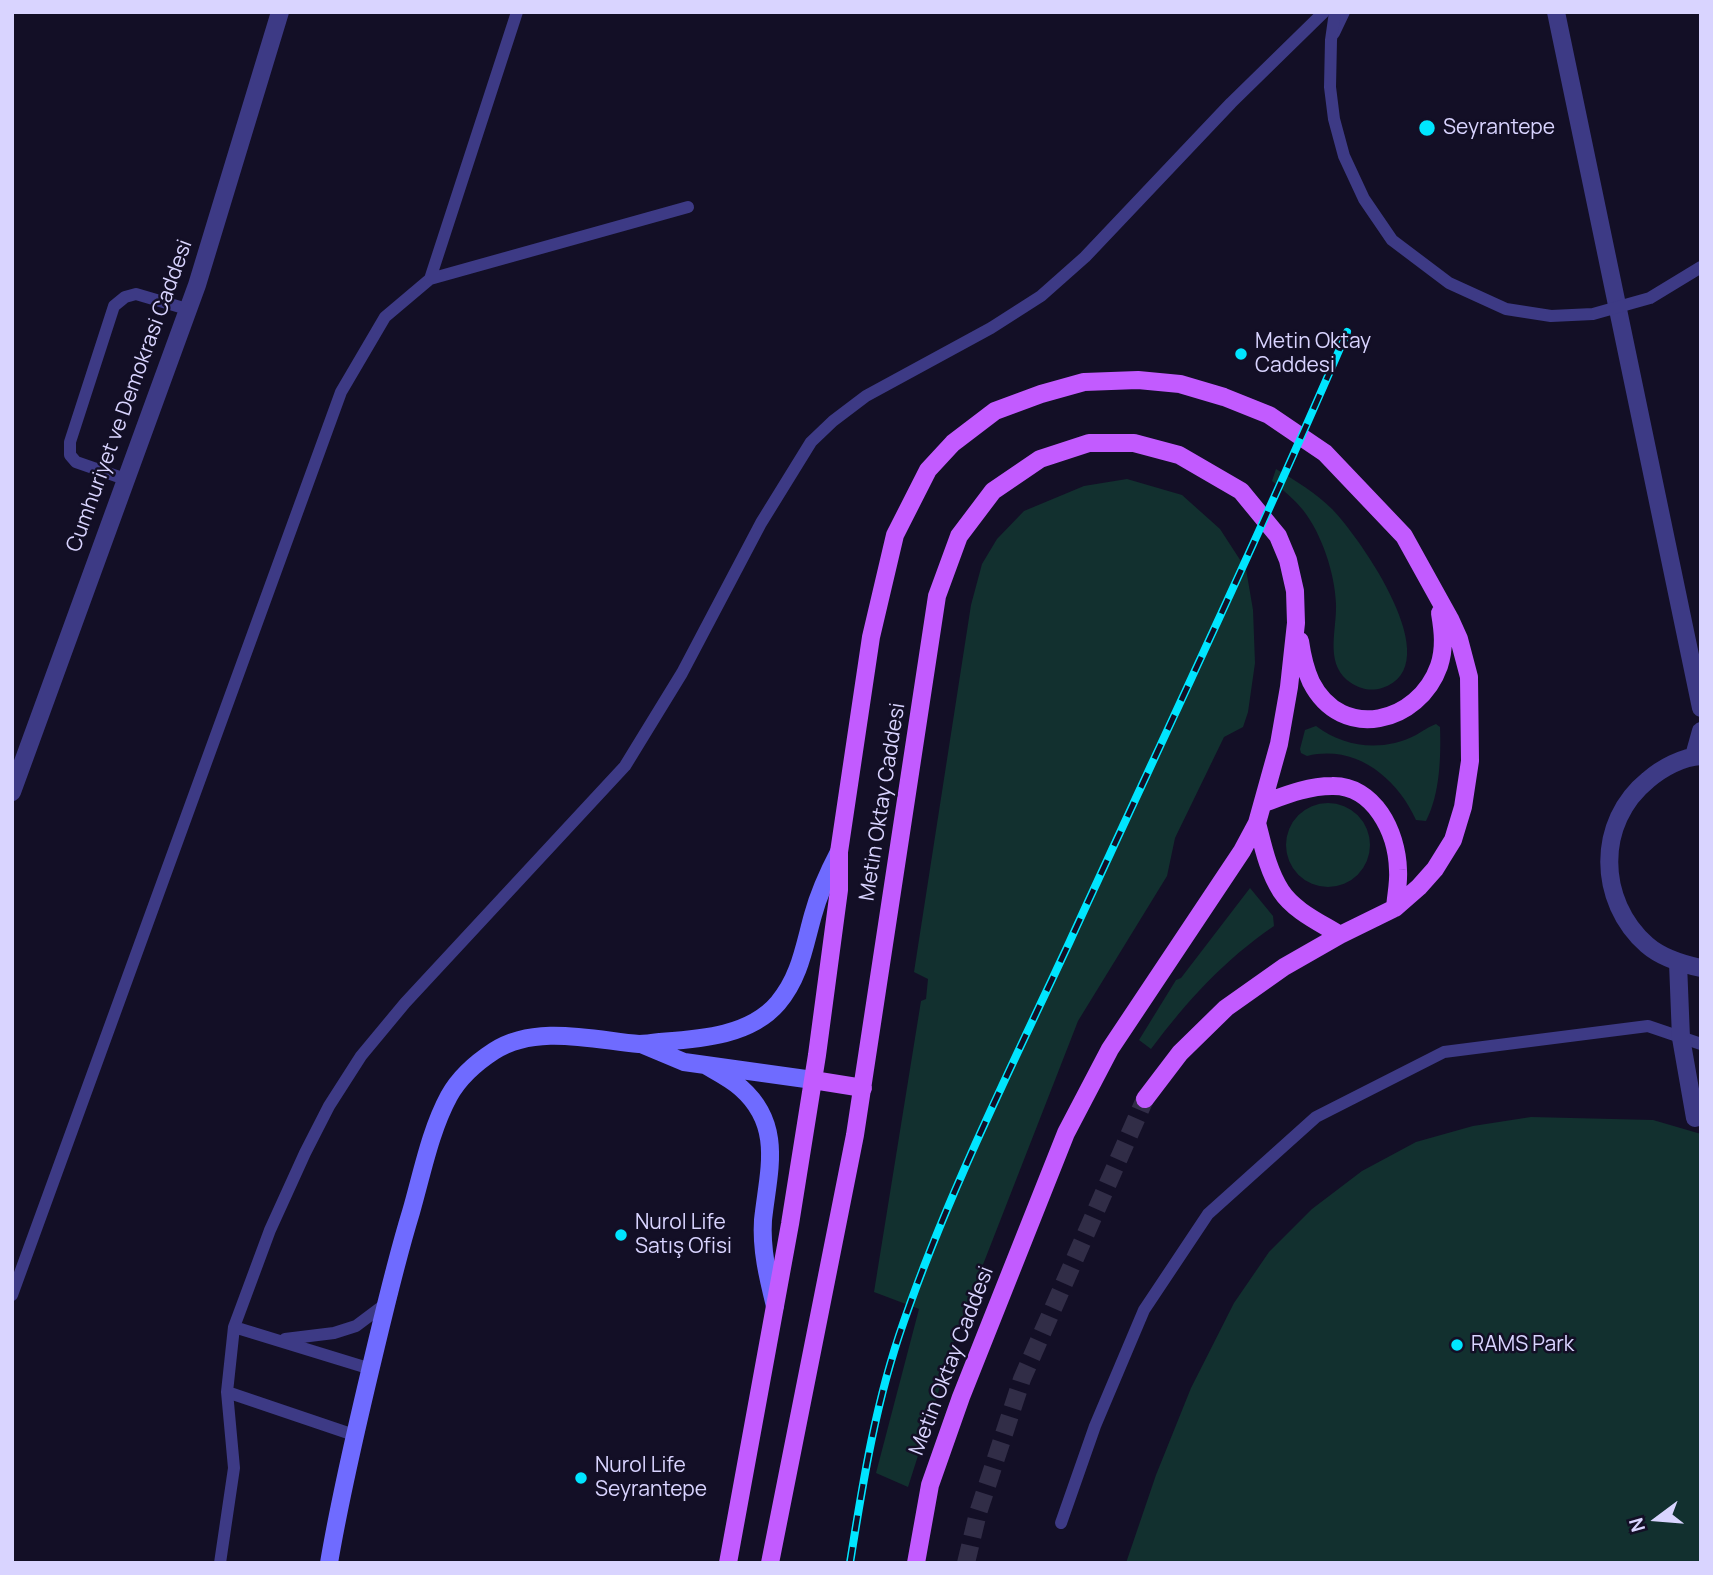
<!DOCTYPE html>
<html>
<head>
<meta charset="utf-8">
<style>
	body { margin:0 }
	#map { position:relative; width:1713px; height:1575px; overflow:hidden; background:#130f26; font-family:Manrope,sans-serif }
	canvas { display:block }
	.frame { position:absolute; inset:0; border:14px solid #d9d4ff; pointer-events:none }
	.north { position:absolute; left:1622px; top:1484px; width:70px; height:70px; -webkit-text-stroke:5px #130f26; paint-order:stroke; rotate:254deg; font-size:19px; font-weight:700; line-height:28px; text-align:center; color:#d9d4ff }
	.north::after { content:''; display:block; margin:auto; width:24px; height:32px; background:#d9d4ff; clip-path:polygon(50% 0,100% 100%,50% 72%,0 100%) }
</style>
</head>
<body>
<div id="map">
<canvas width="1713" height="1575"></canvas>
<div class="frame"></div>
<div class="north">N</div>
</div>
<script>
const ctx = document.querySelector('canvas').getContext('2d');
ctx.lineJoin = 'round';
function paint(path, color) { ctx.fillStyle = color; ctx.fill(path, 'evenodd'); }
function trace(path, color, width, dash) { ctx.strokeStyle = color; ctx.lineWidth = width; ctx.lineCap = dash ? 'butt' : 'round'; ctx.setLineDash(dash || []); ctx.stroke(path); }
function drawText(font, color, halo, rows, align = 'center') {
  ctx.font = font + ' Manrope,sans-serif'; ctx.lineWidth = 5; ctx.setLineDash([]); ctx.textBaseline = 'middle'; ctx.strokeStyle = halo; ctx.fillStyle = color; for (const [text, x, y, turn = 0] of rows) {
    ctx.save(); ctx.translate(x, y); ctx.rotate((+turn || 0) * Math.PI / 180); ctx.textAlign = isNaN(turn) ? turn : align; if (halo) ctx.strokeText(text, 0, 0); ctx.fillText(text, 0, 0); ctx.restore();
  }
}
paint(new Path2D(`
	M1276 469C1296 481 1316 493 1332 509 1360 538 1451 666 1382 688 1369 692 1357 688 1347 680 1325 661 1337 629 1336 604 1335 574 1322 534 1303 510 1294 499 1283 490 1272 481Z
	M1127 479 1182 495 1220 529 1246 569 1253 610 1255 663 1248 712 1243 727 1224 737 1175 838 1167 876 1078 1021 961 1321 908 1487 876 1473 919 1309 874 1292 921 1001 926 999 928 979 914 972 971 605 982 564 997 539 1024 511 1084 486Z
	M1436 724 1440 727C1441 757 1440 794 1426 821L1416 820C1397 778 1356 744 1307 756L1301 753 1300 749 1305 730 1316 726C1345 748 1383 752 1416 735 1423 731 1428 727 1436 724Z
	M1286 845a42 42 0 1 1 84 0a42 42 0 1 1-84 0Z
	M1250 888 1273 916 1274 926C1223 961 1188 1000 1151 1049L1139 1040 1176 980 1181 978Z
	M1531 1117 1653 1120 1701 1134V1563H1126L1156 1475 1191 1388 1234 1303 1269 1252 1312 1209 1362 1171 1416 1142 1473 1126Z`), '#12302f');
trace(new Path2D(`
	M966 1563 978 1513 1022 1379 1145 1099`), '#312d47', 18, [18, 9]);
trace(new Path2D(`
	M1334 33 1344 12
	M430 279 688 207
	M125 479 76 462 70 455V442L114 306 125 297 136 294 187 309
	M12 1295 341 392 385 317 430 279 517 12
	M234 1327 371 1369
	M285 1339 334 1333 356 1326 384 1305
	M227 1392 354 1435
	M1061 1523 1095 1426 1144 1310 1208 1214 1316 1117 1444 1052 1648 1026 1701 1044
	M220 1563 234 1468 227 1392 234 1327 270 1230 305 1153 329 1106 361 1056 405 1003 625 766 682 673 761 523 811 442 833 421 866 396 991 328 1041 296 1085 257 1231 103 1324 12`), '#3d3a85', 12);
trace(new Path2D(`
	M1556 12 1701 708
	M1694 756 1701 731
	M1701 756C1682 757 1662 768 1648 780 1596 822 1597 901 1647 945 1662 958 1682 964 1701 968
	M12 792 197 285 280 12
	M1678 963 1681 1038 1695 1118`), '#3d3a85', 18);
trace(new Path2D(`
	M641 1044 684 1062 813 1080
	M705 1065C717 1072 731 1079 741 1088 784 1126 768 1172 763 1220 761 1249 768 1278 775 1306
	M329 1563C340 1498 355 1434 370 1371 383 1317 395 1264 411 1212 422 1174 430 1131 449 1096 459 1078 477 1062 494 1051 536 1024 594 1040 639 1044 646 1044 653 1043 660 1042 700 1039 750 1036 778 1003 800 977 804 947 813 915 819 893 828 873 839 852`), '#6f6bff', 18);
trace(new Path2D(`
	M1300 641C1302 655 1305 669 1311 682 1342 743 1419 723 1439 666 1445 648 1443 631 1440 613
	M1264 803C1286 795 1308 786 1332 786 1374 785 1397 832 1398 870 1399 882 1396 895 1395 908
	M1257 823C1263 846 1268 871 1281 891 1294 911 1321 923 1340 935
	M813 1080 863 1088
	M728 1563 790 1224 817 1055 839 890V852L871 637 895 535 928 470 953 443 995 411 1041 394 1084 382 1138 380 1180 384 1224 397 1269 415 1325 453 1404 536 1450 619 1459 639 1469 677 1470 761 1463 807 1453 840 1435 869 1419 887 1395 908 1340 935 1284 967 1226 1008 1180 1053 1145 1099
	M770 1563 855 1135 937 596 959 536 993 491 1040 459 1089 443H1134L1179 455 1241 491 1278 536 1288 560 1295 591 1296 623 1289 687 1279 744 1257 823 1242 851 1110 1049 1066 1133 961 1397 930 1485 916 1563`), '#c25bff', 18);
const rail = new Path2D(`
	M850 1563C863 1481 876 1400 904 1321 949 1191 1012 1066 1070 941 1163 738 1259 537 1347 332`);
trace(rail, '#00e5ff', 8);
trace(rail, '#130f26', 5, [16]);
trace(new Path2D(`
	M1335 12 1331 40 1330 87 1334 119 1344 156 1364 199 1392 240 1449 283 1506 309 1551 316 1593 314 1650 298 1701 267`), '#3d3a85', 12);
for (const [x, y, r, color] of [
	[1427,128,9,"#00e5ff"],
	[1241,354,7,"#00e5ff"],
	[621,1235,7,"#00e5ff"],
	[1457,1345,7,"#00e5ff"],
	[581,1478,7,"#00e5ff"]
]) { const dot = new Path2D(); dot.arc(x, y, r, 0, 2 * Math.PI); ctx.fillStyle = color; ctx.fill(dot); trace(dot, '#130f26', 2.5); }
drawText('21px', '#d9d4ff', '#130f26', [
	["Seyrantepe",1443,128],
	["Metin Oktay",1255,342],
	["Caddesi",1255,366],
	["Nurol Life",635,1223],
	["Satış Ofisi",635,1247],
	["RAMS Park",1471,1345],
	["Nurol Life",595,1466],
	["Seyrantepe",595,1490]
], 'left');
drawText('21px', '#d9d4ff', '#130f26', [
	["Cumhuriyet ve Demokrasi Caddesi",130,396,-70],
	["Metin Oktay Caddesi",883,802,-81],
	["Metin Oktay Caddesi",952,1361,-69]
]);
</script>
</body>
</html>
